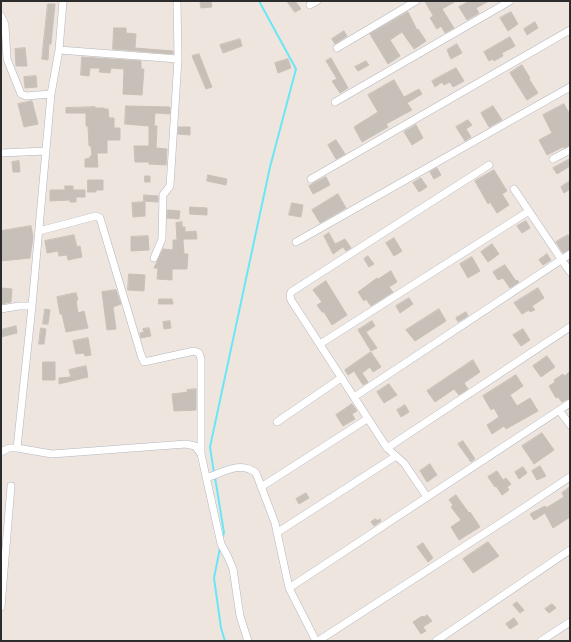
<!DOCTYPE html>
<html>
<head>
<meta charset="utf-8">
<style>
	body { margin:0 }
	#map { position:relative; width:571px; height:642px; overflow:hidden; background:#eee5de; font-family:Montserrat,sans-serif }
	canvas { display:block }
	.frame { position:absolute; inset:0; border:2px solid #2c2c2c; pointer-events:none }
</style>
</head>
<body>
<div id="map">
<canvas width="571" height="642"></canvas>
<div class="frame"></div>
</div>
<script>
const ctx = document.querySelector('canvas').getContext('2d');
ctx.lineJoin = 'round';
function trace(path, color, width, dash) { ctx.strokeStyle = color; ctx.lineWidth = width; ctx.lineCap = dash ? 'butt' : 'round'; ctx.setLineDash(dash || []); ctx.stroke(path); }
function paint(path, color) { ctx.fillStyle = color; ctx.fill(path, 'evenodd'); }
trace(new Path2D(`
	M214 473 210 447 270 167 296 69 259 1
	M215 477 224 533 222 538
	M220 548 214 578 221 628 225 641`), '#6ae7f7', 2);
const building = new Path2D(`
	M211 1 212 7 201 8 200 2Z
	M287 1H295L301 9 295 12Z
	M425 1H456L442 9 454 28 445 33 441 26 437 29 430 18 433 16Z
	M470 1H489L476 8 479 13 467 20 459 7Z
	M48 4H55L51 44H49L48 60 42 59Z
	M408 12 417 30 418 29 426 41 414 49 402 32 390 40 400 56 388 64 370 34Z
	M511 12 518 24 508 31 500 18Z
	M535 22 538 28 527 35 524 29Z
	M114 28H126V33L136 34 135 48 173 51V54L113 49Z
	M344 31 347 36 335 44 332 39Z
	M510 37 515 46 502 53 503 56 494 61 493 59 489 61 484 52Z
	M240 39 242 46 223 53 220 45Z
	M457 44 462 53 451 59 447 50Z
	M25 48 27 66H16L15 49Z
	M199 54 212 87 206 89 192 56Z
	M82 57 141 61V69H144L142 95 123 94 124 69 111 68 110 73 99 72 100 68H90L89 76 81 75Z
	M331 58 348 88 340 93 332 81 337 79 326 61Z
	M288 59 291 68 278 73 275 63Z
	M366 61 369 65 358 71 355 67Z
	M522 65 530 78 529 79 538 93 527 100 510 73Z
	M456 68 464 81 453 87 450 82 444 85 442 82 435 87 432 81Z
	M36 76 37 87 25 88 24 77Z
	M394 80 404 97 419 89 422 94 407 103 412 110 386 124 388 127 362 142 354 127 378 112 368 95Z
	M32 101 38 124 24 127 18 104Z
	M564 104 570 115V145L564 148 563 147 547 155 539 140 552 133 543 115Z
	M126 106 170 107V114L155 113 154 126H157L156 148 167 149 166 165 149 164V162H135L134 146H149V126L125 124Z
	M493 106 502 120 489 127 481 113Z
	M95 107V108H104V109H108L109 118H114V128H120V140H107V153H97L98 167H85V159L90 158V156H92L91 146H89L88 126H86V113H66V108Z
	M468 120 472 125 466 129 471 137 465 141 456 127Z
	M416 125 423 138 412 145 404 132Z
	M179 127H190V135L178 134Z
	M336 140 345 154 336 159 328 145Z
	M570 159V166L557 174 553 168Z
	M19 161 20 172H13L12 162Z
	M437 168 441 175 434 179 430 172Z
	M494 170 507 191 502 194 509 205 497 213 490 202 488 204 475 181Z
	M208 175 227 179 226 185 207 181Z
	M145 176H150V182H145Z
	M326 177 330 185 313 194 309 186Z
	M421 178 427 187 419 192 413 183Z
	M88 180H103V190H96V192H88Z
	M570 181V189L564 193 561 187Z
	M65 186H73V190H85V197H76V202H70V200L50 201V190H65Z
	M338 194 346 208 320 223 312 210Z
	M144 195 158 196V202L144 201Z
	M145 202V216L133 217 132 203Z
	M292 203 303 205 301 217 289 215Z
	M190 207 207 208V215L190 214Z
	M168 210 180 211 179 219 167 218Z
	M526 221 530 228 522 233 517 226Z
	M182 222V227H185V232L196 231 197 239H183L184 254H188L187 269H172V280L157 279 158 268H154L163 249 173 250V240H177L176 223Z
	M31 226 33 237 30 258 1 261V231Z
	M329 233 335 244 345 239 351 248 346 251 343 247 333 254 324 236Z
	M74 235 77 247 80 246 82 257 68 260 67 255 59 256 58 251 47 253 45 241Z
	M568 235 570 238V249L563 253 556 242Z
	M148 236 149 250 131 251V237Z
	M394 238 402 251 394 256 386 243Z
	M492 244 499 254 488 262 481 252Z
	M547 254 551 260 543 265 539 260Z
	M368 256 374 264 369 267 364 259Z
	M472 257 480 271 468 278 460 264Z
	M505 265 516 281 517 280 519 282 510 288 503 278 498 280 493 272Z
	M391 271 397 282 389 287 393 292 371 306 366 299 364 301 358 292 377 278 378 279Z
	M129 274 145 275 144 291 128 290Z
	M326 281 347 315 332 325 324 312H322L317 305 322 302 313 290Z
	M1 288 12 289 11 302 1 304Z
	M538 288 544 298 532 306 535 310 530 312 529 310 522 314 514 303Z
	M116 290 121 304 113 307 116 329 107 330 102 292Z
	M76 293 78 300H76L78 313 84 311 88 328 66 332 62 314H60L57 297Z
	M409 298 413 304 400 313 396 306Z
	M159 299H172L173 304H159Z
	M45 309 50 310 48 324H43Z
	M439 309 446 321 415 341 406 330Z
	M466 312 468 316 458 322 456 318Z
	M170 321 171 328 164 329 163 322Z
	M372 321 375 326 366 332 377 348 371 351 358 330Z
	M16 326 17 333 1 337V330Z
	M41 328 46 329 44 344H39Z
	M149 328 151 336 141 338 140 333 144 332 143 329Z
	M523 329 530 340 521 346 513 335Z
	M88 338 91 355 85 356 84 353 76 354 73 341Z
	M371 352 381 367 373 372 370 367 362 373 368 382 363 385 354 371 348 375 345 370Z
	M547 356 555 367 541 377 533 366Z
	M473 360 480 372 464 383 468 389 459 395 454 389 435 402 427 391Z
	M43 362H55V380H43Z
	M86 366 88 377 59 384V378L71 377 69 370Z
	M570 372V398L562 402 558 397 556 398 549 386 555 382 554 380 563 374 564 376Z
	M516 375 523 386 510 395 517 406 530 398 538 411 506 429 504 426 492 434 487 425 499 417 494 408 491 410 483 396Z
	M389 384 397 395 384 403 377 392Z
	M196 389V410L174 411 172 394 188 392 187 390Z
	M352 404 357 411 352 414 355 419 343 426 336 415Z
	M405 405 409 412 401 417 397 410Z
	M542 433 554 450 534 464 522 446Z
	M463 441 475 459 471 462 458 444Z
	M430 464 437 475 427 482 420 471Z
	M540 466 546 476 537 480 532 471Z
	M523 467 527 473 519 479 515 472Z
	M497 471 503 480 506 478 511 484 507 487 509 490 502 495 496 486 495 487 488 477Z
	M570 487V517L553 528 545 513 534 520 530 514 545 506 546 508 564 497 562 493Z
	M306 493 309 498 299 504 296 499Z
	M456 495 469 513 470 512 480 527 459 540 451 527 461 520 451 507 453 505 449 500Z
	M376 519 377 521 380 519 381 521 374 526 371 522Z
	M488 542 499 556 473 573 463 559Z
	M423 543 433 558 428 562 417 547Z
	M517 602 524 610 520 613 513 605Z
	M552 604 556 608 549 613 545 609Z
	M427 615 432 621 423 627 426 631 421 634 413 622 422 616 424 617Z
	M514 618 518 624 510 629 506 624Z`);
paint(building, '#c6c0b9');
trace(building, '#cac0b7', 1);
const minor = new Path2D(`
	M310 5 317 1
	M1 16 5 25 7 59 21 94 26 96 51 94
	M337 48 416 1
	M59 50 178 59
	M335 102 510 1
	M1 153 46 151
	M553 159 570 150
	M311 179 570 30
	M514 189 570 272
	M39 231 96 216 100 218 141 355 144 362 194 351 199 353 201 359V454
	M296 242 570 87
	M154 258 162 239 163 195 170 186 178 59 177 1
	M1 309 19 306H32
	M320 344 529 211
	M354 397 570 254
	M559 410 570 425
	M277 422 341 378
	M17 448 32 306 51 94 59 50 63 1
	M387 448 570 327
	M1 452 9 448H17L52 454 186 444 195 446 201 454 221 544 228 557 233 569 240 616 248 641
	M206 478C222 473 241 460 256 473L275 523 289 588 316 641
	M261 487 367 419
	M427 497 404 463 387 448 291 300 290 296 291 292 489 165
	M278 532 396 456
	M289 588 570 403
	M1 607 11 486
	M318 641 516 513 570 477
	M436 641 570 550
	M541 641 570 622`);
trace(minor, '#b2b6c0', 8);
trace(minor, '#fff', 7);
</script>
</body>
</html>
